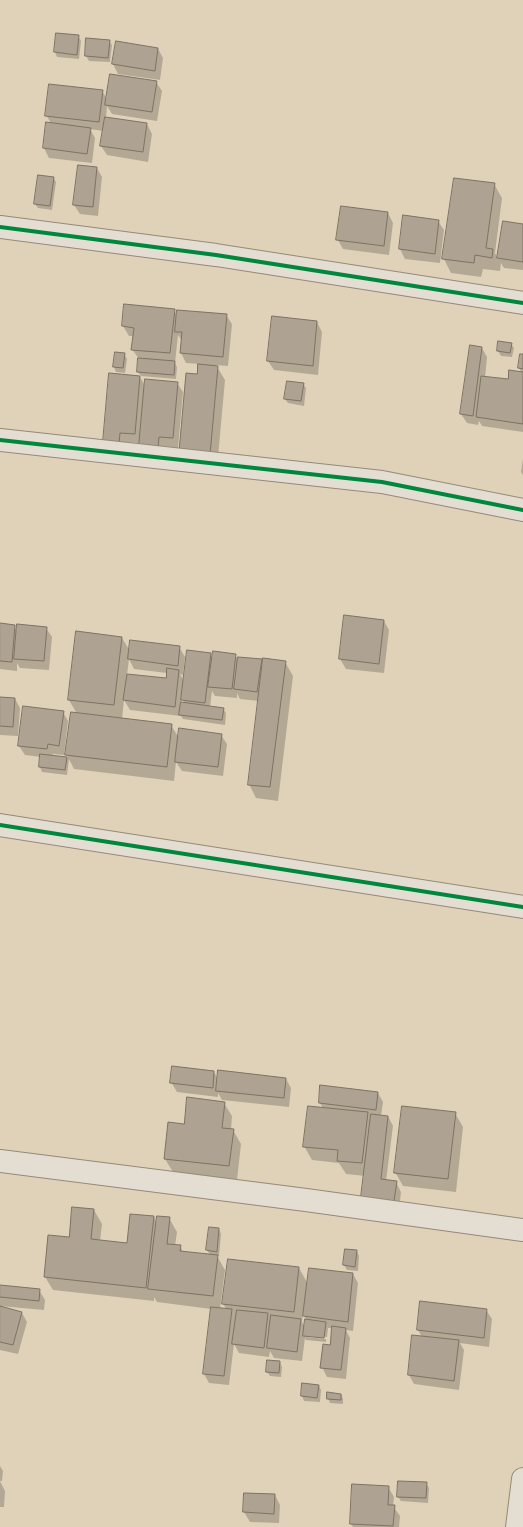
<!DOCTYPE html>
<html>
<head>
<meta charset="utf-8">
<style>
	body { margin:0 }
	canvas { display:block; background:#dfd2b8 }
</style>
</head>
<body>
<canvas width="523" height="1527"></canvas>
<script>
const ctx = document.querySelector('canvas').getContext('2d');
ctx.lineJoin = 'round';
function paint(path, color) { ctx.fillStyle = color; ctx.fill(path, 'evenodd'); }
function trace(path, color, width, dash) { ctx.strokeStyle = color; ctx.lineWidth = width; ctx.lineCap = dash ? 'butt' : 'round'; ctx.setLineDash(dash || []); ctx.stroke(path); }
paint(new Path2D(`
	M57 34 78 36 81 41 79 59 57 57 55 52Z
	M109 41 112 45 110 62 89 61 86 56Z
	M158 49 163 58 160 80 118 74 113 64Z
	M156 82 162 91 157 121 112 114 107 106 106 118 147 124 152 134 148 162 107 155 101 146 103 131 90 129 95 138 92 163 49 158 44 148 51 123 46 115 102 91 107 99Z
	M97 168 102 177 98 216 80 214 74 205Z
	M53 177 56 182 52 210 38 208 35 204Z
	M494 184 502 198 495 253 498 259 503 222 523 225V270L504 268 501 263 500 271 483 269 481 277 451 273 444 259Z
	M388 213 393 223 389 255 343 249 338 240Z
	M438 221 444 230 440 263 405 259 400 249Z
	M174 310 177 316 226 315 232 324 228 366 216 365 225 380 217 468 188 465 199 364 186 363 181 353 182 341 178 335 175 363 177 367 176 379 141 376 138 372 139 359 132 349 134 336H129L123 326Z
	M317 322 322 332 318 375 274 370 268 361Z
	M511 344 514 348 512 357 501 356 498 351Z
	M482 348 487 357 485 378 509 381 522 373 519 368 523 355V432L482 426 479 421 478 425 467 423 461 414Z
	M124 354 127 359 125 373 116 372 114 367Z
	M140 377 145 386 177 383 183 392 178 448 164 446 163 458 140 443 125 442 124 453 110 452Z
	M303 384 306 388 304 406 288 403 285 399Z
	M523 459V475L521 472Z
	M345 616 384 621 389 630 384 673 346 669 340 659Z
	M0 624 14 626 17 631 46 628 52 637 49 670 20 668 17 663V671L0 669Z
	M122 638 130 651 179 647 185 657 183 675 180 674 185 682 210 654 213 658 235 655 239 661 261 660 263 664 285 662 293 676 278 801 256 798 249 784 259 701 240 699 237 693V698L215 696 212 691 210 707 223 709 226 713 225 725 183 719 181 716 130 710 124 700 122 719 171 725 179 738 221 735 227 744 223 776 182 771 176 762 174 781 74 769 69 759 67 775 42 772 40 767 41 757 25 755 19 746 63 712 68 721 64 755 53 754 52 756 68 758 67 755 77 714 69 700ZM129 659 134 669 167 673V679L127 675ZM182 698 185 704 181 703Z
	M0 698 15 699 20 708 18 736 0 735Z
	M214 1072 218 1079H286L291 1088 289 1107 222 1100 218 1093V1097L177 1092 171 1082Z
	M378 1093 383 1102 381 1116H388L393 1126 386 1181 396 1182 401 1192 399 1210 365 1176 346 1174 339 1163 312 1160 304 1146 323 1108 320 1103Z
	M224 1103 232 1116 231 1130H233L241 1144 237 1180 173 1172 165 1159 185 1125Z
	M455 1113 463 1127 456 1192 403 1186 395 1172Z
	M94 1210 102 1224 100 1241 128 1244 154 1217 157 1223 169 1218 177 1232 175 1246H180L183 1252 210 1255 207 1250 219 1229 221 1234 219 1256H217L225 1270 220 1309 227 1310 223 1304 299 1268 308 1284 353 1274 358 1283 353 1331 346 1330 350 1338 346 1379 327 1377 322 1367 331 1346 333 1328H328L327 1337 305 1335V1337L326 1339V1342L306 1340 305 1338 302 1361 274 1358 270 1351 269 1357 239 1353 234 1344 229 1385 209 1383 204 1374 211 1309 157 1302 154 1297V1301L53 1290 45 1277 70 1238ZM303 1314 307 1321 305 1327 302 1322Z
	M357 1251 359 1256 358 1271 347 1270 344 1265Z
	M0 1286 39 1290 45 1300 44 1310 0 1306Z
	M0 1307 22 1313 27 1322 18 1354 0 1350Z
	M486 1310 492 1319 489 1347 460 1343 464 1350 459 1390 414 1384 409 1375 422 1337 418 1330Z
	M280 1362 282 1367 281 1377 270 1376 267 1372Z
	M319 1386 321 1390 320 1402 304 1401 302 1396Z
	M341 1394 343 1399V1404L330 1403 328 1398Z
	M0 1466 3 1471 2 1481H0L5 1491 4 1507H0Z
	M426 1483 429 1488 428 1503 401 1501 398 1497Z
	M388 1487 394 1497 393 1506 400 1516 399 1527H353L351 1524Z
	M275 1495 280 1505 279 1523 250 1522 244 1512Z`), '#0003');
const building = new Path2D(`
	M56 33 79 35 77 55 54 52Z
	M86 38 110 40 108 58 85 56Z
	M116 41 158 48 155 71 112 64Z
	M110 74 157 81 152 112 105 105Z
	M49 84 103 90 99 122 45 116Z
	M105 117 147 123 143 152 100 146Z
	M46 122 91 128 87 154 43 148Z
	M78 165 97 167 93 207 73 205Z
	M38 175 54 177 50 206 34 204Z
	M454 178 495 183 486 248 493 249 492 258 475 255 474 263 442 259Z
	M341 206 388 212 384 246 336 240Z
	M403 215 439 220 435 254 399 249Z
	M503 221 523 224V262L497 258Z
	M124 304 175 309 170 353 131 350 134 328 122 326Z
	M177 310 227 314 223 357 180 353 182 332H175Z
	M272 316 317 321 313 366 267 361Z
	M498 341 512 343 510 353 497 351Z
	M470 345 482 347 473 416 460 414Z
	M115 352 125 353 123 368 113 367Z
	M520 354H523V369L518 368Z
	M138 358 175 361 174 375 137 372Z
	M198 364 218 366 210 455 179 452 186 373 197 374Z
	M509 370 523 372V424L476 417 481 376 508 379Z
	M109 373 140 376 135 434 120 433 119 444 103 442Z
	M145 379 178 382 173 438 159 437 158 448 139 447Z
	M287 381 304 383 301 401 284 399Z
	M344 615 384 620 379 664 339 659Z
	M0 623 15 625 12 662 0 661Z
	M17 624 47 627 44 661 14 659Z
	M76 631 122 637 114 705 68 700Z
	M130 640 180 646 178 666 128 659Z
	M187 650 211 653 205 703 181 700Z
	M213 651 236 654 232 689 208 687Z
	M238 657 262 659 257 692 234 689Z
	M263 658 286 661 270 787 248 785Z
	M167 668 179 670 175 707 123 700 127 674 166 678Z
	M0 697 15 698 13 727 0 726Z
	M181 702 224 708 222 720 179 715Z
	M23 706 64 711 59 746 48 744 47 749 18 746Z
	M71 712 172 724 167 767 65 755Z
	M179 728 222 734 218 767 175 762Z
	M40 754 67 757 65 770 39 767Z
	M172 1066 214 1071 213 1088 170 1083Z
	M218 1070 286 1078 284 1098 216 1091Z
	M320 1085 378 1092 376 1110 319 1103Z
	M187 1097 225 1102 222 1128 234 1129 229 1166 164 1159 168 1122 184 1124Z
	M308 1106 368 1112 362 1163 337 1161 338 1150 303 1147Z
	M402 1106 456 1112 448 1179 394 1173Z
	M371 1114 388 1116 381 1179 397 1181 394 1201 361 1197Z
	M72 1207 94 1209 91 1239 127 1243 130 1214 154 1216 146 1288 44 1277 48 1235 69 1237Z
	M157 1216 170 1217 167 1244 181 1245 180 1251 218 1255 213 1296 148 1289Z
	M209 1227 219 1228 217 1252 206 1250Z
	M345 1249 357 1250 355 1267 343 1265Z
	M228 1259 299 1267 294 1312 222 1304Z
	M309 1268 353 1273 348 1322 303 1316Z
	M0 1285 40 1289 39 1301 0 1297Z
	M420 1301 487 1309 484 1338 417 1330Z
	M0 1306 22 1312 13 1345 0 1342Z
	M211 1307 232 1309 224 1376 203 1374Z
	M237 1310 268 1313 264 1348 232 1344Z
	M271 1315 301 1319 297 1352 267 1348Z
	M305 1319 326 1322 324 1338 303 1336Z
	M332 1326 346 1328 341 1370 320 1368 323 1344 330 1345Z
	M412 1335 459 1340 454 1381 408 1375Z
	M267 1360 280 1361 279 1373 266 1372Z
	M302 1383 319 1385 317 1398 301 1396Z
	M327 1392 341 1394V1400L327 1399Z
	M398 1481 427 1482 426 1498 397 1497Z
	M352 1484 389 1486 388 1505H395L393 1526 350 1524Z
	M244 1493 275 1494 274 1514 243 1512Z`);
paint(building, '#aea392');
trace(building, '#7e7263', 1);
const minor = new Path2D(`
	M0 227 216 255 523 303
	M0 440 382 482 523 510
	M0 825 523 907
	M0 1161 306 1200 523 1230
	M517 1527 523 1479`);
trace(minor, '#95897a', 24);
trace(minor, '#e4ded2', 22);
trace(new Path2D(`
	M0 227 216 255 523 303
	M0 440 382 482 523 510
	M0 825 523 907`), '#00873e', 4);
</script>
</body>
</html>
